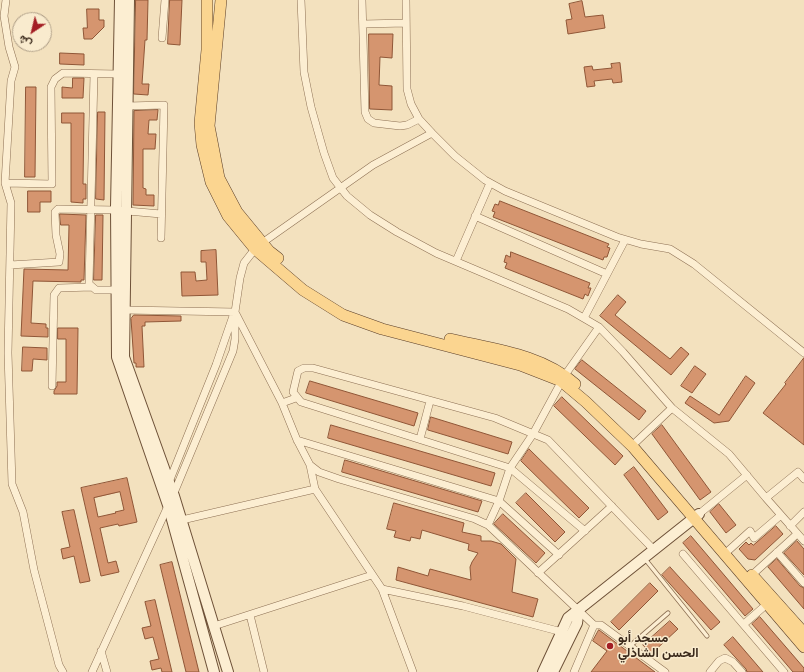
<!DOCTYPE html>
<html>
<head>
<meta charset="utf-8">
<style>
	body { margin:0 }
	#map { position:relative; width:804px; height:672px; overflow:hidden; background:#f3e1be; font-family:Spectral,Vazirmatn,serif }
	canvas { display:block }
	.north { position:absolute; left:12px; top:12px; width:40px; height:40px; box-sizing:border-box; background:#f9ebce; border:1px solid #ad9d86; border-radius:50%; rotate:215deg; font-size:11px; font-weight:700; line-height:16px; text-align:center; color:#3a291b }
	.north::after { content:''; display:block; margin:auto; width:14px; height:18px; background:#a31e24; clip-path:polygon(50% 0,100% 100%,50% 72%,0 100%) }
</style>
</head>
<body>
<div id="map">
<canvas width="804" height="672"></canvas>
<div class="north">ش</div>
</div>
<script>
const ctx = document.querySelector('canvas').getContext('2d');
ctx.lineJoin = 'round';
function paint(path, color) { ctx.fillStyle = color; ctx.fill(path, 'evenodd'); }
function trace(path, color, width, dash) { ctx.strokeStyle = color; ctx.lineWidth = width; ctx.lineCap = dash ? 'butt' : 'round'; ctx.setLineDash(dash || []); ctx.stroke(path); }
function drawText(font, color, halo, rows, align = 'center') {
  ctx.font = font + ' Spectral,Vazirmatn,serif'; ctx.lineWidth = 3; ctx.setLineDash([]); ctx.textBaseline = 'middle'; ctx.strokeStyle = halo; ctx.fillStyle = color; for (const [text, x, y, turn = 0] of rows) {
    ctx.save(); ctx.translate(x, y); ctx.rotate((+turn || 0) * Math.PI / 180); ctx.textAlign = isNaN(turn) ? turn : align; if (halo) ctx.strokeText(text, 0, 0); ctx.fillText(text, 0, 0); ctx.restore();
  }
}
const building = new Path2D(`
	M136 0H148L147 40H145L142 84H149L148 95 134 94Z
	M170 0H182L180 45 168 44Z
	M582 1 585 17 603 15 605 28 568 34 566 20 572 19 569 4Z
	M87 9H99V20H104V27L92 39H84L83 28H87Z
	M369 34H393L392 58 380 57 379 85 392 86V110L370 109Z
	M60 53 84 54V65L60 64Z
	M620 63 622 82 613 83 612 79 594 81 595 86 587 87 584 67 592 66 593 70 612 68 611 64Z
	M73 78H84L83 98H62V87L72 88Z
	M26 87H36L35 177H25Z
	M158 110 157 120H149L148 134H156L155 149H143V188L146 189V195H154V206L133 205 134 111Z
	M98 112H105L104 200 96 199Z
	M62 113H84L83 184H86V199H83V203L71 202V123H62Z
	M28 191H51V202H40V212H28Z
	M500 201 609 244 607 247 610 248 607 257H604L603 260 493 217 495 212 492 211 495 204 498 205Z
	M60 214 86 215 84 280H81V282L33 281 31 323 46 324V328H48V337L21 336 24 269 68 270 69 225H61Z
	M96 215H103L102 280H94Z
	M216 250 218 295 182 296 181 272H195L196 281 207 280 206 262H201V251Z
	M511 252 590 283 588 288H591L588 296 585 294 583 299 505 268 507 263 504 262 506 255 510 257Z
	M618 295 626 302 615 315 670 359 681 347 689 354 671 375 600 316Z
	M134 315 181 316V321L145 322V326H142L144 367H136V363H134L131 319Z
	M58 328H78L77 394H54V391L57 386V382H66V339H58Z
	M23 347 47 348V360L33 359 32 371H22Z
	M804 358V445L763 413 786 384 785 383Z
	M582 360 646 411 639 420 575 369Z
	M695 366 706 374 692 393 681 386Z
	M746 376 755 383 729 421 714 423 685 403 690 396 719 415Z
	M310 381 418 413 414 426 306 393Z
	M562 397 623 456 615 465 554 406Z
	M431 417 512 442 508 454 428 430Z
	M331 425 495 473 491 486 328 438Z
	M662 425 711 492 700 500 652 434Z
	M529 449 589 508 579 518 521 461Z
	M345 460 482 501 478 512 342 472Z
	M634 467 668 512 658 520 624 475Z
	M127 478 137 522 119 526 118 524 100 528 108 563 116 561 119 572 101 576 81 488ZM120 492 124 510 115 512 116 513 98 517 94 498Z
	M526 493 565 532 555 542 516 503Z
	M394 503 464 523 462 532 481 536V541H491L501 544 516 559 512 592 538 599 533 617 396 580 398 567 428 576 430 569 471 580 470 567 472 562 478 553 468 550 469 544 422 530 420 539 411 537 410 541 394 537 396 531 387 529Z
	M719 504 736 525 726 533 710 512Z
	M74 510 90 581 80 583 74 556 63 559 61 549 70 547 62 512Z
	M503 514 545 553 536 563 494 524Z
	M776 526 783 534 755 560 748 559 739 549 746 542 749 545 751 543 753 545Z
	M691 536 753 609 745 616 683 543Z
	M797 541 804 549V575L784 553Z
	M777 559 800 586 804 588V609L768 567Z
	M172 562 199 672H186L160 565Z
	M670 567 720 622 711 630 662 575Z
	M650 583 658 591 619 630 611 622Z
	M155 600 172 672H162L161 668 152 670 150 661 159 659 153 637 145 639 142 628 151 626 145 602Z
	M760 617 804 668V672H793L752 624Z
	M670 621 678 629 651 654 643 645Z
	M599 630 655 672H591L607 651 593 641Z
	M733 637 763 672H747L746 669 724 645Z`);
paint(building, '#d5956f');
trace(building, '#8f5637', 1);
const service = new Path2D(`
	M645 559 707 636
	M630 646 668 613`);
const minor = new Path2D(`
	M6 0 4 16 9 47 15 67 11 81 5 183 11 203 8 353 12 484 23 512 34 570 59 665 63 672
	M301 0 304 72 311 107 324 153 333 178 347 196 370 215 397 232 436 253 568 309 599 327 623 352 672 408 729 454 766 498
	M362 0 365 112 368 119 374 123 400 126 407 125 419 119
	M406 0 407 89 411 104 419 119 432 133 455 156 485 180 505 191 617 237 641 244 670 249 694 264 804 353
	M363 24 406 23
	M162 38 165 0
	M94 74 89 284 96 290H116
	M128 106 164 105 161 238
	M5 183 52 184 51 87 55 79 63 73 118 74
	M475 216 607 274
	M456 261 490 183
	M10 265 59 262 60 254 56 235 55 212 58 209 116 210 161 214
	M125 310 235 312
	M236 314 282 403 297 440 310 465 319 472 339 479 475 519 488 525 594 625
	M584 318 625 240
	M52 386 54 295 59 288 92 287
	M282 403 296 398
	M420 439 430 401
	M297 440 499 501 559 555
	M635 443 672 408
	M310 465 315 489 382 589 413 672
	M169 482 216 365 233 316
	M699 514 747 475
	M781 515 804 541
	M182 520 315 489
	M488 525 499 501 510 468 533 434 565 375 599 327
	M790 526 804 512
	M585 531 510 468 301 402 293 392 298 371 304 368H313L495 418 548 440 654 550
	M729 550 750 531 754 538 781 515 766 498 798 472 804 479
	M777 552 804 583
	M683 554 784 672
	M538 573 612 506
	M752 575 797 534
	M382 589 463 606 562 632
	M250 615 264 672
	M744 624 767 604
	M594 625H601L665 672
	M214 626 372 575
	M101 651 107 672
	M92 672 174 493 233 351 235 339V312L240 278 244 263 255 249 262 243 373 165 432 133
	M574 672 594 625
	M710 672 719 661 725 658 733 662 742 672`);
const secondary = new Path2D(`
	M120 0 116 207 117 357 168 505 214 672
	M129 0 124 357 174 496 228 672
	M543 672 568 618 699 514
	M553 672 577 623 579 609`);
const primary = new Path2D(`
	M207 0V50L200 123 202 145 211 182 228 216 255 249 303 290 343 315 382 329 520 365 561 381 586 402 633 447 804 647
	M221 0 209 126 219 178 237 212 269 251 278 258
	M450 339C492 349 542 354 575 384
	M752 575 804 633`);
trace(service, '#8d7054', 5);
trace(minor, '#8d7054', 8);
trace(secondary, '#6e5138', 12);
trace(primary, '#5a3e29', 12);
trace(service, '#fceed2', 3.5);
trace(minor, '#fceed2', 7);
trace(secondary, '#fceed2', 10);
trace(primary, '#fbd590', 11);
for (const [x, y, r, color] of [
	[610,646,4,"#a31e24"]
]) { const dot = new Path2D(); dot.arc(x, y, r, 0, 2 * Math.PI); ctx.fillStyle = color; ctx.fill(dot); trace(dot, '#f9ebce', 1.5); }
drawText('bold 13px', '#3a291b', '#f9ebce', [
	["مسجد أبو",618,639],
	["الحسن الشاذلي",618,654]
], 'left');
</script>
</body>
</html>
